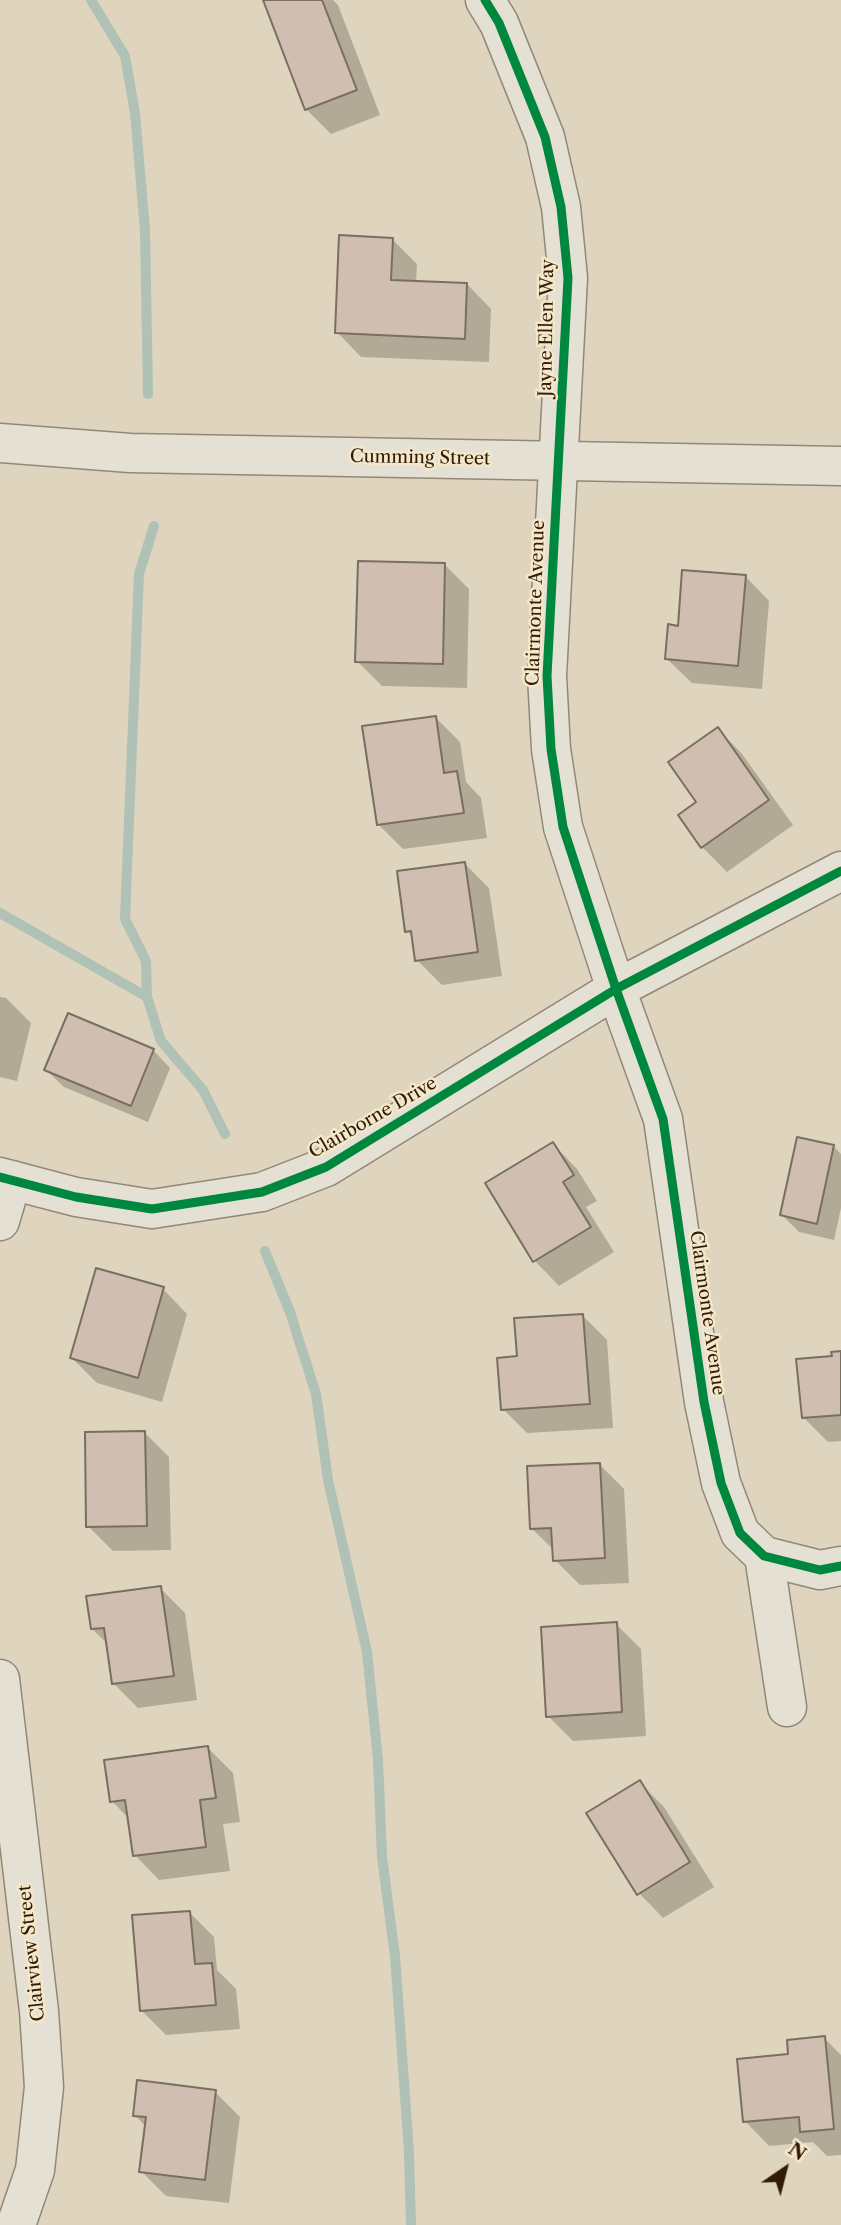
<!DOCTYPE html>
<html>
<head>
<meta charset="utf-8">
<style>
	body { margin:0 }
	#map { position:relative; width:841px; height:2225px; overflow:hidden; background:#dfd4bd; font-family:"Libre Caslon Text",serif }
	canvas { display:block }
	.north { position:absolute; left:750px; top:2134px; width:70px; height:70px; -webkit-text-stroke:5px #f4e7ca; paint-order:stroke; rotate:35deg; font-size:19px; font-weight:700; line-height:28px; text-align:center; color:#311c07 }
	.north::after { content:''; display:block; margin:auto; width:24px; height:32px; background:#311c07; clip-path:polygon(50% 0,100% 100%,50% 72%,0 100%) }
</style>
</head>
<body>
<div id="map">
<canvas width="841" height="2225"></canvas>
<div class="north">N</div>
</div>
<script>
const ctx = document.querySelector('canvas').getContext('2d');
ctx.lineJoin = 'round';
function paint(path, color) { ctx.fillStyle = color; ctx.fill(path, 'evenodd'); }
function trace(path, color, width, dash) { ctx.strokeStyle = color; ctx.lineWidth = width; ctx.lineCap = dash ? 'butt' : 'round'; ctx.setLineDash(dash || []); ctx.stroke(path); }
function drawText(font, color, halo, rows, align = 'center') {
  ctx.font = font + ' "Libre Caslon Text",serif'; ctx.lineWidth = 5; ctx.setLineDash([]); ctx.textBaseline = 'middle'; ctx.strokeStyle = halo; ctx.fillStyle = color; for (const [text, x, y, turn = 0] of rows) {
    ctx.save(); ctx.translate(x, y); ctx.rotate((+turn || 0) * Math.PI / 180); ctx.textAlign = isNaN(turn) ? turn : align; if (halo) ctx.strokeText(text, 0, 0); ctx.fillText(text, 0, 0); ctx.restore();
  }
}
paint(new Path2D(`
	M264 0H333L338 5 380 115 331 134 306 109Z
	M392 239 417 264 416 283 467 284 491 309 489 362 361 357 337 332Z
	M444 564 469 589 467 688 382 686 357 661Z
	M745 576 769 601 762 689 692 683 667 659 680 628Z
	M435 717 460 742 466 782 481 798 487 838 403 849 378 824Z
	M718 729 742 754 793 825 727 872 702 847 681 816 699 802Z
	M464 863 489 888 502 976 442 985 417 960 414 938 407 931Z
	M0 997 6 998 31 1023 17 1081 0 1077Z
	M153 1050 170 1068 148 1122 64 1087 46 1070Z
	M553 1144 577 1169 597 1201 586 1207 614 1252 559 1286 535 1261 488 1184Z
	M833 1146 841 1154V1208L834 1240 799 1232 782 1215Z
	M163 1289 187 1314 162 1402 97 1383 72 1358Z
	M583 1316 607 1340 613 1428 527 1433 503 1409 519 1358Z
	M841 1353V1441L828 1442 803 1417 834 1358Z
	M145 1433 169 1457 171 1550 113 1551 88 1526Z
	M600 1465 624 1489 629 1583 580 1585 555 1560V1551L532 1529Z
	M160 1588 185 1613 197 1700 138 1708 114 1684 108 1644 92 1629Z
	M616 1624 641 1649 646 1736 573 1741 548 1716Z
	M208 1748 233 1773 240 1822 223 1824 230 1871 159 1880 135 1855 130 1820 112 1801Z
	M639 1782 664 1807 714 1887 663 1918 639 1893Z
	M190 1913 214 1937 217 1970 236 1989 240 2029 166 2035 141 2010Z
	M824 2038 841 2055V2155L827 2156 813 2142 769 2146 745 2121 790 2056Z
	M215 2092 240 2117 229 2203 166 2196 141 2171 146 2127 135 2115Z`), '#0003');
trace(new Path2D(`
	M91 0 125 56 135 113 145 230 148 394
	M154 526 139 574 125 919 146 961 147 997 161 1041 203 1090 225 1134
	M0 913 147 997
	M265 1251 290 1312 316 1394 328 1480 367 1652 378 1760 382 1857 395 1956 409 2153 411 2225`), '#b0c1b6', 10);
const building = new Path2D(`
	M263 0H322L357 90 305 110Z
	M339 235 393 238 391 280 467 283 465 339 335 333Z
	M358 561 445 563 443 664 355 662Z
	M682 570 746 575 738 666 665 659 668 624 678 626Z
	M436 716 444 773 457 771 464 813 377 825 362 726Z
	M718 727 769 800 701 848 678 815 696 802 668 762Z
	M465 862 478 952 415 961 411 931 405 932 397 871Z
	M68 1013 154 1049 131 1106 44 1070Z
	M797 1137 834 1145 817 1224 780 1215Z
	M553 1142 574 1175 563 1182 591 1227 533 1262 485 1183Z
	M96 1268 164 1287 138 1378 70 1358Z
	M583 1314 590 1404 501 1410 497 1358 517 1356 514 1318Z
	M841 1351V1415L802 1418 796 1359 832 1356 831 1352Z
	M145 1431 147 1526 86 1527 85 1432Z
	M600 1463 605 1558 553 1561 551 1528 530 1529 527 1466Z
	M161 1586 174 1676 112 1684 104 1628 91 1629 86 1596Z
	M617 1622 622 1712 546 1717 541 1627Z
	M208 1746 216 1798 200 1800 206 1847 133 1856 125 1800 110 1802 104 1760Z
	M640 1780 690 1862 637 1895 586 1813Z
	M190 1911 195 1964 212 1963 216 2005 140 2011 132 1915Z
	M825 2036 834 2129 800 2132 799 2117 743 2122 737 2059 788 2054 787 2040Z
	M137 2080 216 2090 205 2180 139 2172 146 2117 133 2116Z`);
paint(building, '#d0bfb0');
trace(building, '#786f61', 2);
const minor = new Path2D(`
	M485 0 499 23 545 137 561 207 568 278 547 676 551 749 563 827 616 989 663 1119 704 1402 721 1483 740 1533 764 1556 820 1570 841 1566
	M0 443 130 453 841 466
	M0 1177 76 1197 152 1209 262 1192 326 1167 616 989 841 871
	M0 1221 12 1180
	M764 1556 787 1707
	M0 1679 39 2011 44 2087 35 2170 16 2225`);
trace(minor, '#918878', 41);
trace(minor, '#e5e0d4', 38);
trace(new Path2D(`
	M485 0 499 23 545 137 561 207 568 278 547 676 551 749 563 827 616 989 663 1119 704 1402 721 1483 740 1533 764 1556 820 1570 841 1566
	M0 1177 76 1197 152 1209 262 1192 326 1167 616 989 841 871`), '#00873e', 9);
drawText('18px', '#311c07', '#f4e7ca', [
	["Jayne Ellen Way",547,328,-89],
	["Cumming Street",420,458,1],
	["Clairmonte Avenue",536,603,-88],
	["Clairborne Drive",373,1118,-30],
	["Clairmonte Avenue",707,1313,82],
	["Clairview Street",32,1953,-96]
]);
</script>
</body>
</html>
